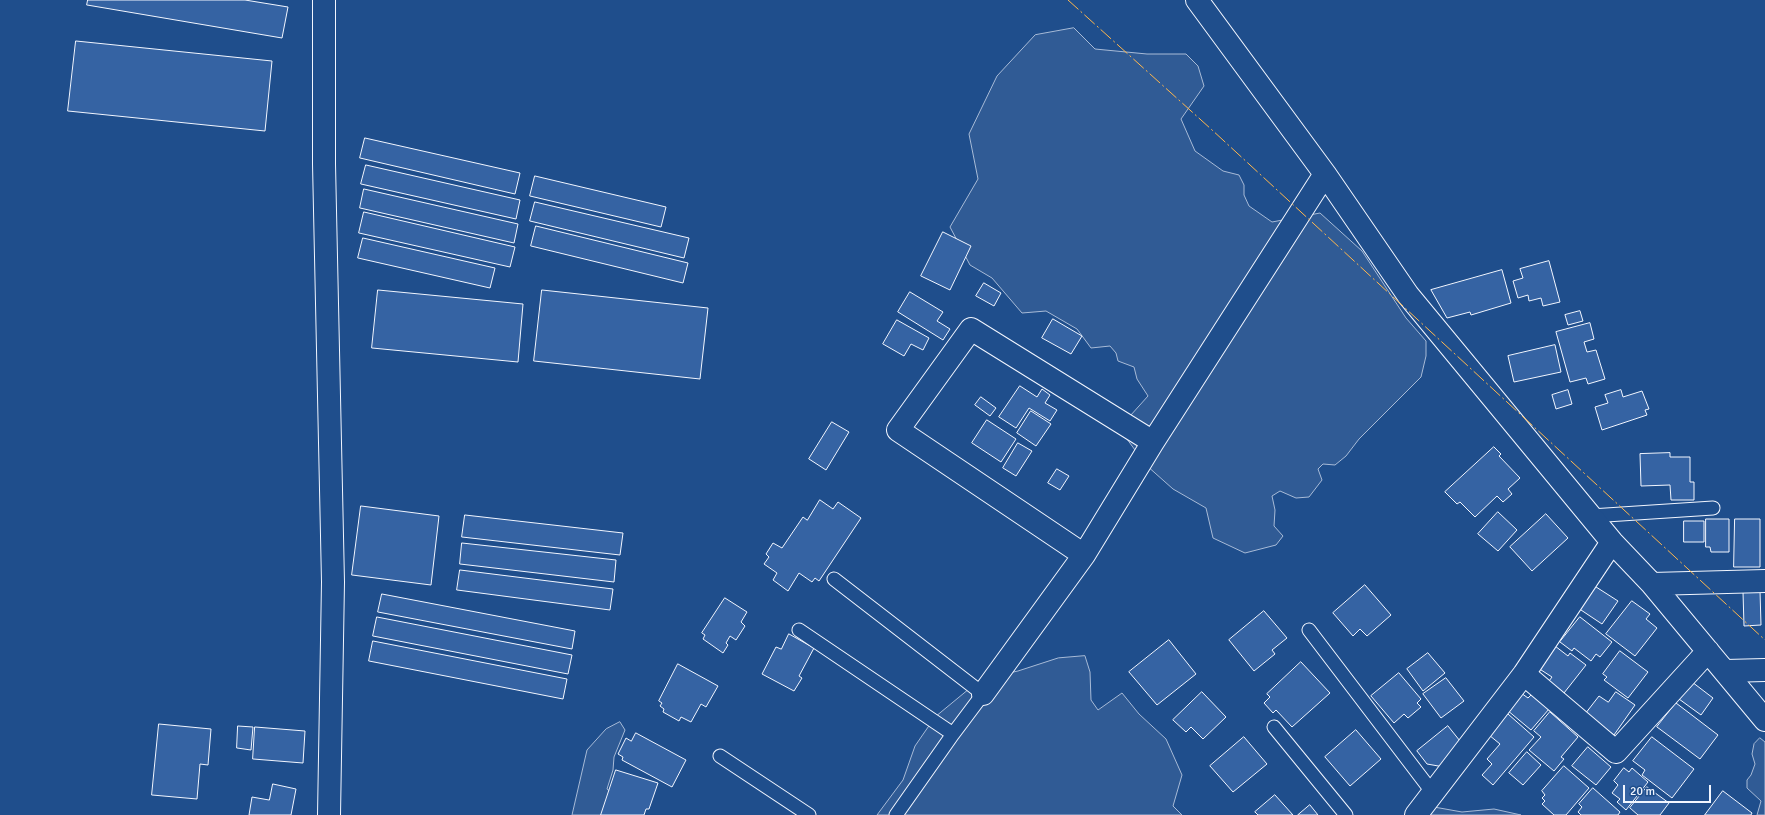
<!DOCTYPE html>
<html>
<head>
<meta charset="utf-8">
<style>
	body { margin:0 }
	#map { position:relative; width:1765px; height:815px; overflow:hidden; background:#1f4e8c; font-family:Signika,sans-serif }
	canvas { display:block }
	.scale { position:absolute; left:1623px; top:785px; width:88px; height:18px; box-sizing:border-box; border:2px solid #f2f6ff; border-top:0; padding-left:5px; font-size:12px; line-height:14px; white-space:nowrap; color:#f2f6ff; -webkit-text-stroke:3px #1f4e8c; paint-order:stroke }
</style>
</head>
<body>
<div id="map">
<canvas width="1765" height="815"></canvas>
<div class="scale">20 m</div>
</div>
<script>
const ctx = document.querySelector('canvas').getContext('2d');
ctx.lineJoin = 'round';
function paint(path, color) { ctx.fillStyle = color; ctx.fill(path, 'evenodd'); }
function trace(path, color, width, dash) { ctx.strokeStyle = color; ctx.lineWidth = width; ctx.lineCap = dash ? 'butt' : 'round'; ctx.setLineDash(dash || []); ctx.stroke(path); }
const built = new Path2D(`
	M1074 28 1095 49 1147 54H1186L1198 66 1204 86 1181 119 1195 151 1223 171 1239 175 1244 185V195L1249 206 1272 222 1320 213 1362 251 1406 318 1426 341V356L1421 377 1359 439 1346 456 1335 465 1323 464 1318 469 1322 480 1309 497 1296 498 1280 491 1272 496 1275 510 1274 526 1283 536 1276 545 1245 553 1213 538 1206 508 1173 489 1146 465 1124 435 1130 416 1148 396 1137 379 1134 367 1118 361 1116 353 1110 346 1091 348 1077 329 1046 311 1022 313 992 278 970 265 950 227 978 179 969 134 997 76 1035 35Z
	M1085 656 1090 672 1091 700 1098 710 1122 693 1139 714 1166 739 1182 775 1173 806 1182 815H877L903 780 915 746 935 717 981 679 1018 671 1058 658Z
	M620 722 625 730 614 757 613 770 607 789 618 797 612 815H572L587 750 606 729Z
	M1760 738 1765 742V815H1757L1761 801 1747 788V780L1751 775 1755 764 1752 754 1754 744Z
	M1434 807 1462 812 1494 809 1521 815H1425Z`);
paint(built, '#305b95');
trace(built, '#a8bbd7', 1);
const building = new Path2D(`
	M88 0H245L288 7 282 38 87 5Z
	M76 41 272 61 265 131 68 111Z
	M365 138 520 173 515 194 360 158Z
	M366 165 520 200 516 219 361 184Z
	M535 176 666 207 661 227 530 196Z
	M364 189 518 224 514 243 360 208Z
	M535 202 689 238 684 258 530 221Z
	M364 212 515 247 510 267 359 233Z
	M536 226 688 263 683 283 531 246Z
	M943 232 971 246 950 290 921 276Z
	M363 238 495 268 490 288 358 258Z
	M1549 261 1560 302 1543 306 1541 298 1529 301 1528 295 1518 298 1513 281 1523 278 1520 269Z
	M1502 270 1511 303 1471 315 1470 312 1447 318 1431 290Z
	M984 283 1001 293 994 306 976 296Z
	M378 290 523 304 518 362 372 348Z
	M542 290 708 308 700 379 534 361Z
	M910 292 943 312 937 321 950 329 943 340 898 312Z
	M1580 311 1583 321 1568 325 1565 315Z
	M1053 319 1082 336 1071 354 1042 338Z
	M897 320 929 338 923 350 911 344 904 356 883 344Z
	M1590 323 1594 339 1584 342 1587 352 1596 350 1605 379 1588 384 1586 378 1570 382 1556 332Z
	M1555 345 1561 372 1514 382 1508 356Z
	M1020 386 1037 397 1042 389 1050 395 1045 403 1057 410 1050 421 1029 408 1016 428 999 417Z
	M1568 390 1572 404 1556 409 1552 395Z
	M1621 390 1623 397 1642 391 1649 409 1645 410 1647 415 1602 430 1595 407 1608 403 1605 395Z
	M981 397 996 408 990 416 975 405Z
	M1031 411 1051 424 1036 446 1017 433Z
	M987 420 1016 439 1001 462 972 443Z
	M832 422 849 432 826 470 809 459Z
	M1018 443 1032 451 1016 476 1003 468Z
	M1494 447 1501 454 1499 456 1520 478 1508 489 1512 494 1503 502 1497 496 1475 517 1460 502 1457 504 1445 492Z
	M1670 453V457H1690V482H1694V500H1671L1670 485 1641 486 1640 454Z
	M1057 469 1069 476 1060 490 1048 483Z
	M820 500 833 509 838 502 861 518 819 581 815 578 812 582 799 573 788 591 773 580 777 573 764 564 769 557 766 554 773 543 782 548 803 517 807 520Z
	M361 506 439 516 431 585 352 575Z
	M1498 512 1517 530 1498 551 1478 534Z
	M1546 514 1568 538 1532 571 1510 547Z
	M465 515 623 533 620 555 462 537Z
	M1706 519H1729V552H1711L1710 547H1706Z
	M1735 519H1760V567H1734Z
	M1684 521H1704V542H1684Z
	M462 543 616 560 614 582 460 564Z
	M460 570 613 589 610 610 457 590Z
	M1365 585 1391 615 1367 636 1360 629 1353 636 1333 613Z
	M1593 585 1618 601 1602 624 1578 608Z
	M1760 591 1761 625 1744 626 1743 592Z
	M382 594 575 631 572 649 378 612Z
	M725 598 747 612 741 622 745 626 736 640 730 636 726 643 728 645 723 653 703 639 705 635 702 633Z
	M1632 601 1650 614 1646 619 1657 628 1635 656 1606 634Z
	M1264 611 1287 638 1272 650 1275 654 1254 671 1229 640Z
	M377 617 572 655 568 674 373 636Z
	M1580 617 1612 642 1600 657 1596 654 1591 661 1574 648 1572 651 1560 642Z
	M789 634 814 648 799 676 802 678 794 691 762 674 776 647 781 649Z
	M1169 640 1196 674 1157 705 1129 672Z
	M373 641 567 679 563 699 369 661Z
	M1555 646 1568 656 1570 653 1586 665 1564 693 1549 681 1552 677 1538 668Z
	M1620 651 1648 672 1628 698 1604 680 1607 677 1603 674Z
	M1428 653 1445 673 1423 691 1407 669Z
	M1301 662 1330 693 1292 727 1276 710 1273 713 1264 703 1270 697 1267 694Z
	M678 664 718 686 706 707 701 704 691 722 681 717 679 721 663 712 664 709 660 706 662 703 659 701Z
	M1399 673 1421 699 1417 703 1421 707 1408 718 1404 714 1394 723 1371 696Z
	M1446 678 1464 701 1441 718 1423 694Z
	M1692 682 1713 698 1701 715 1679 699Z
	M1202 692 1226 717 1203 739 1191 727 1186 732 1173 720Z
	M1616 692 1635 705 1614 735 1585 714 1599 696 1608 702Z
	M1521 693 1528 698 1532 694 1549 709 1531 730 1507 710Z
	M1676 703 1718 735 1700 759 1657 727Z
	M1550 712 1578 737 1561 757 1564 759 1554 771 1529 750 1541 737 1534 731Z
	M1508 714 1534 737 1493 785 1482 775 1492 764 1487 759 1500 744 1489 735Z
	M159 724 211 729 208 765 200 764 197 799 152 795Z
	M238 726 253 727 251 750 237 748Z
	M1448 726 1460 741 1444 767 1427 764 1417 751Z
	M255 727 305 731 303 763 253 759Z
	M1356 730 1381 759 1350 786 1325 757Z
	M636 733 686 760 672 787 622 760 623 757 618 754 626 738 631 741Z
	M1244 737 1267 764 1233 792 1210 766Z
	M1652 737 1694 769 1672 798 1642 775 1645 770 1633 761Z
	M1588 747 1611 767 1596 785 1572 766Z
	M1527 752 1541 765 1523 785 1509 773Z
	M1564 766 1589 788 1566 815H1554L1542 804 1545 801 1542 798 1545 795 1542 791Z
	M1624 768 1629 772 1632 768 1648 782 1626 810 1617 802 1620 799 1612 793 1618 785 1614 781Z
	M616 770 658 783 649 809H646L644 815H601Z
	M273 784 296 789 291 815H249L252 797 269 800Z
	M1647 787 1669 803 1660 815H1638L1630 808Z
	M1593 788 1620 812 1618 815H1581L1578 812 1582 807 1579 804Z
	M1723 791 1752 813 1751 815H1705Z
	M1275 795 1293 815H1258L1255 812Z
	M1310 805 1318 815H1298Z`);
paint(building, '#3563a3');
trace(building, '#f2f6ff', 1);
const service = new Path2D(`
	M1591 516 1713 508
	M799 630 953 734 983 694 834 579
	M1309 630 1433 793
	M1274 727 1346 815
	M720 756 809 815
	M896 815 953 734`);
const minor = new Path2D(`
	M1197 0 1325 174 1408 295 1612 542 1652 584 1765 720
	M1084 555 898 430 971 329 1153 442
	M1652 584 1765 581
	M1726 671 1765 670
	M1524 674 1616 752 1708 651
	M983 694 1084 555 1153 442 1325 174
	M1416 815 1524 674 1612 542`);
const tertiary = new Path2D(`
	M324 0V164L333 582 329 815`);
trace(service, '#f2f6ff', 15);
trace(minor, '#f2f6ff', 24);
trace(tertiary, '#f2f6ff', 24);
trace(service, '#1f4e8c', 13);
trace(minor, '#1f4e8c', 22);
trace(tertiary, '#1f4e8c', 22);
trace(new Path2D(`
	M1068 0 1211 129 1765 640`), '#ffb74d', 1, [14, 3, 2, 3]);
</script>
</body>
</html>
